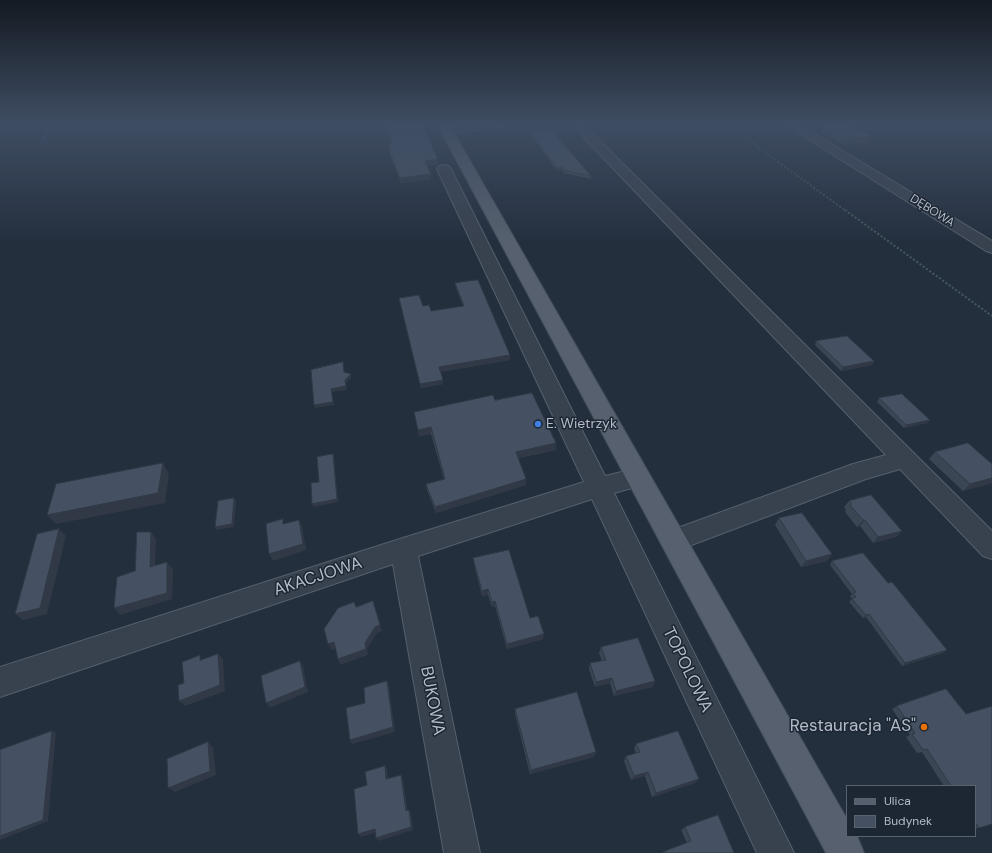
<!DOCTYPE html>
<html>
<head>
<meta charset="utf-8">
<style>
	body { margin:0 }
	#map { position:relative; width:992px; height:853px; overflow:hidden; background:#242f3e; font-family:"DM Sans",sans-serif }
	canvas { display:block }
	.legend { position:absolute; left:846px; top:785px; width:130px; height:52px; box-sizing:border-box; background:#1d2633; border:1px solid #59626f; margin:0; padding:5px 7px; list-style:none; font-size:12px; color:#b4bcc9 }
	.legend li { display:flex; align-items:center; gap:8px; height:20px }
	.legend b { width:20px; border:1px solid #59626f }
</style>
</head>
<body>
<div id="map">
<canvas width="992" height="853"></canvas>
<ul class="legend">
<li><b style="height:5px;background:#56606e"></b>Ulica</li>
<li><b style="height:11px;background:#455162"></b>Budynek</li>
</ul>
</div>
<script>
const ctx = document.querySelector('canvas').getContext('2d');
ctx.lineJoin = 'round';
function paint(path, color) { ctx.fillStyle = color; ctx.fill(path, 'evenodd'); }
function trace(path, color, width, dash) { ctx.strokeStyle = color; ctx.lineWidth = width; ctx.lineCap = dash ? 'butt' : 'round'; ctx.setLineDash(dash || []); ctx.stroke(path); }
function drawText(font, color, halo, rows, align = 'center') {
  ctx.font = font + ' "DM Sans",sans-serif'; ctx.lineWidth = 3; ctx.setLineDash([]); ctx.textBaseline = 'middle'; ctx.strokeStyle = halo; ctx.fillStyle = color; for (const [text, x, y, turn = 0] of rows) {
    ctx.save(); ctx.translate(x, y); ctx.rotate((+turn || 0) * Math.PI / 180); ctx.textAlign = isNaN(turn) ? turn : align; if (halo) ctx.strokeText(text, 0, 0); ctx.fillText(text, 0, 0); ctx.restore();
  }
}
paint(new Path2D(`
	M49 124H51L43 141 40 142Z`), '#394c67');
const minor = new Path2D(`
	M472 124H508L506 126 502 127 446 134 442 132 440 130 442 128 446 126Z
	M571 124H583L992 531V559L983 556 900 469 866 479 673 552 664 549 660 541 664 533 853 464 886 455Z
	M784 124H798L992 241V253L986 251Z
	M444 165 449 166 451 169 605 476 638 468 646 470 650 477 646 484 614 493 794 853H757L592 499 418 556 480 853H444L393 564 0 697V667L403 538 584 482 437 169 439 166Z`);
const major = new Path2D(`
	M437 124H449L847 819V836H857L864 853H826Z`);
trace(minor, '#565f6c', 2);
trace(major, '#414a57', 2);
trace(new Path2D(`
	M726 124 846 211
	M517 125 528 124`), '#44595c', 1.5, [2, 2]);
trace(new Path2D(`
	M845 210 992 316`), '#44595c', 2, [2, 2]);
paint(minor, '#38414e');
paint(major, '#56606e');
paint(new Path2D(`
	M385 124H422L438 159V164L427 165 431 179 401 183 390 155 388 143H392Z
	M824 126 869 142 844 145 822 132Z
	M530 131 591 176V179L564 173 562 170 557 171 530 134Z
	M455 283 510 355V360L440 372 443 384 421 388 399 298 423 306 431 311 463 306 456 288Z
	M816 341 874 361 872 365 841 371 815 345Z
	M879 398 927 423 904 428 877 402Z
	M495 400 556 450 518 458 526 485 436 513 427 490 426 484 444 479 431 434 419 436 414 412Z
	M935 452 992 464V483L963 491 929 459Z
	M849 501 902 531 896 537 873 543 860 526 857 527 845 512 846 510 844 507Z
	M779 518 827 561 801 567 775 525Z
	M473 558 530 618 543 639 507 649 495 606 492 607 488 595 482 596 474 564Z
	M832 561 888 583 947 650 943 653 902 666 866 617 863 618 849 602 852 599 850 596 852 594 830 565Z
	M601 647 655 681 652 687 614 696 610 683 595 687 589 669 590 663 602 661 599 653Z
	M946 689 966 714 992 706V824L975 829V786H944L922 752 917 753 906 737 910 735 892 709 897 706Z
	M515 709 596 752 594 757 530 774 515 714Z
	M636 744 695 783 652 797 645 776 631 780 624 761 626 756 636 754 634 748Z
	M685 827 734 853H662L665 851 687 843 681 830Z`), '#3b4654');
paint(new Path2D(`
	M871 136 869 142 844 145 846 139Z
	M438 159V164L425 165V161Z
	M562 167V170L557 171V168Z
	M431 174V179L401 183 400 178Z
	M510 355V360L439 372V367Z
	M874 361 872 365 841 371 843 367Z
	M351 374V378L346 383 347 390 332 392 334 405 315 408 314 405 331 389 345 380Z
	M443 380V384L421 388 420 384Z
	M930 420 927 423 904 428 906 425Z
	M431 427V434L419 436 418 430Z
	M556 443V450L515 458 516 452Z
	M333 454 334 458 338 502 314 507 312 504Z
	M163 463 169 474 165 503 56 524 47 515Z
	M992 478V483L963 491 970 484Z
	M526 479V485L436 513 435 507Z
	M234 498 236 502 234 527 217 530 215 527Z
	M299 520 302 526 306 550 273 561 269 554Z
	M863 520H865L860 526 857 527Z
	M59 529 66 536 47 614 23 620 15 614Z
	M902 531 896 537 873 543 878 537Z
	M151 532 156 539 155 574 150 567Z
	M832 554 827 561 801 567 806 561Z
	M167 562 173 569 172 599 120 615 114 608Z
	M488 589V595L482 596V591Z
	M373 601 382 631 377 633 367 649 368 655 340 665 338 659 365 643 375 627Z
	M495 601V606L492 607V602Z
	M869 614 866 617 863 618 866 615Z
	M544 634 543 639 507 649V644Z
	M334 642 337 648 331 650 328 644Z
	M947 650 943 653 902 666 905 663Z
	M218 654 223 659 225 691 185 706 179 701Z
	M300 661 303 666 308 692 270 708 266 703Z
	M612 678 610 683 595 687 596 682Z
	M387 681 389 686 395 732 352 744 350 740Z
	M655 681 652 687 614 696 616 691Z
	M52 731 56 733 48 821 0 840V836Z
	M208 742 213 747 216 775 175 792 168 788Z
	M596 752 594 757 530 774 531 770Z
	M385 766 387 770 389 783 386 779Z
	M648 772 645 776 631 780 634 776Z
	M401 775 403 779 408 814 406 811Z
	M699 779 695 783 652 797 656 793Z
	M409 810 411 813 413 830 379 841 376 838Z
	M375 829 378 832 361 837 358 834Z`), '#303945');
const building = new Path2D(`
	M386 124H422L438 159 425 161 431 174 400 178 389 150H391L388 143H393Z
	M849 124 871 136 846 139 824 126Z
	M551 129 591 176 564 170 562 167 557 168 530 131Z
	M478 280 510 355 439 367 443 380 420 384 399 298 419 295 423 306 429 305 431 311 464 306 455 283Z
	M847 336 874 361 843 367 816 341Z
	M343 362 344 372 351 374 345 380 346 386 331 389 333 402 314 405 311 370Z
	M532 393 556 443 516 452 526 479 435 507 426 484 445 479 431 427 418 430 414 412 493 395 495 400Z
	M902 394 930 420 906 425 879 398Z
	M968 443 992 464V478L970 484 935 452Z
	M333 454 337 499 312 504 311 483 319 482 317 457Z
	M163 463 158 493 47 515 56 484Z
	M871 495 902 531 878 537 865 520H863L850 505 852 504 849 501Z
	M234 498 232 524 215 527 218 501Z
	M802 513 832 554 806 561 779 518Z
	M283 519V524L299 520 303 544 269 554 266 524Z
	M59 529 40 608 15 614 37 534Z
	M137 532H151L150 567 167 562V593L114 608 117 577 135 571Z
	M509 550 530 618 538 616 544 634 507 644 495 601 492 602 488 589 482 591 473 558Z
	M863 553 888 583 892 582 947 650 905 663 869 614 866 615 852 599 856 597 853 593 856 592 832 561Z
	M373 601 380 625 375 627 365 643 366 649 338 659 334 642 328 644 324 629 338 608 354 602 356 607Z
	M638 638 655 681 616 691 612 678 596 682 590 663 606 660 601 647Z
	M218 654 220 685 179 701 178 685 184 683 182 662 200 655V660Z
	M300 661 305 687 266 703 261 676Z
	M387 681 393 727 350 740 346 708 365 703 364 688Z
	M946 689 966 714 992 706V824L979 828 975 822V786H951L927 749 923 750 912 734 915 733 897 706Z
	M577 692 596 752 531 770 515 709Z
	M52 731 43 820 0 836V750Z
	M678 731 699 779 656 793 648 772 634 776 626 756 640 752 636 744Z
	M208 742 210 771 168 788 167 759Z
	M385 766 386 779 401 775 406 811 409 810 411 827 376 838 375 829 358 834 354 789 367 785 365 772Z
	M718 815 734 853H666L665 851 691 841 685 827Z`);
paint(building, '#455162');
trace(building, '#303945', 1);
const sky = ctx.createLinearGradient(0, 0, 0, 243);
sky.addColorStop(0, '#141a22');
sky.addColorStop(0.51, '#3f4d63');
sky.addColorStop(1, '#3f4d6300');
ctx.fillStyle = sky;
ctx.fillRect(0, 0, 992, 243);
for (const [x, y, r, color] of [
	[538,424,4,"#3f7fe0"],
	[924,727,4,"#e8710a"]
]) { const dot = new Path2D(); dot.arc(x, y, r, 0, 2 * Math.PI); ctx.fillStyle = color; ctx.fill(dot); trace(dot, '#1d2633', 1.5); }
drawText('12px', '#b4bcc9', '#1d2633', [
	["DĘBOWA",932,211,32]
]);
drawText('14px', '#b4bcc9', '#1d2633', [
	["E. Wietrzyk",546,424]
], 'left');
drawText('17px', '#b4bcc9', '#1d2633', [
	["AKACJOWA",318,577,-18],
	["TOPOLOWA",687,670,64],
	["BUKOWA",432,701,79]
]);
drawText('17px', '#b4bcc9', '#1d2633', [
	["Restauracja \"AS\"",916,727]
], 'right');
</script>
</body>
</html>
